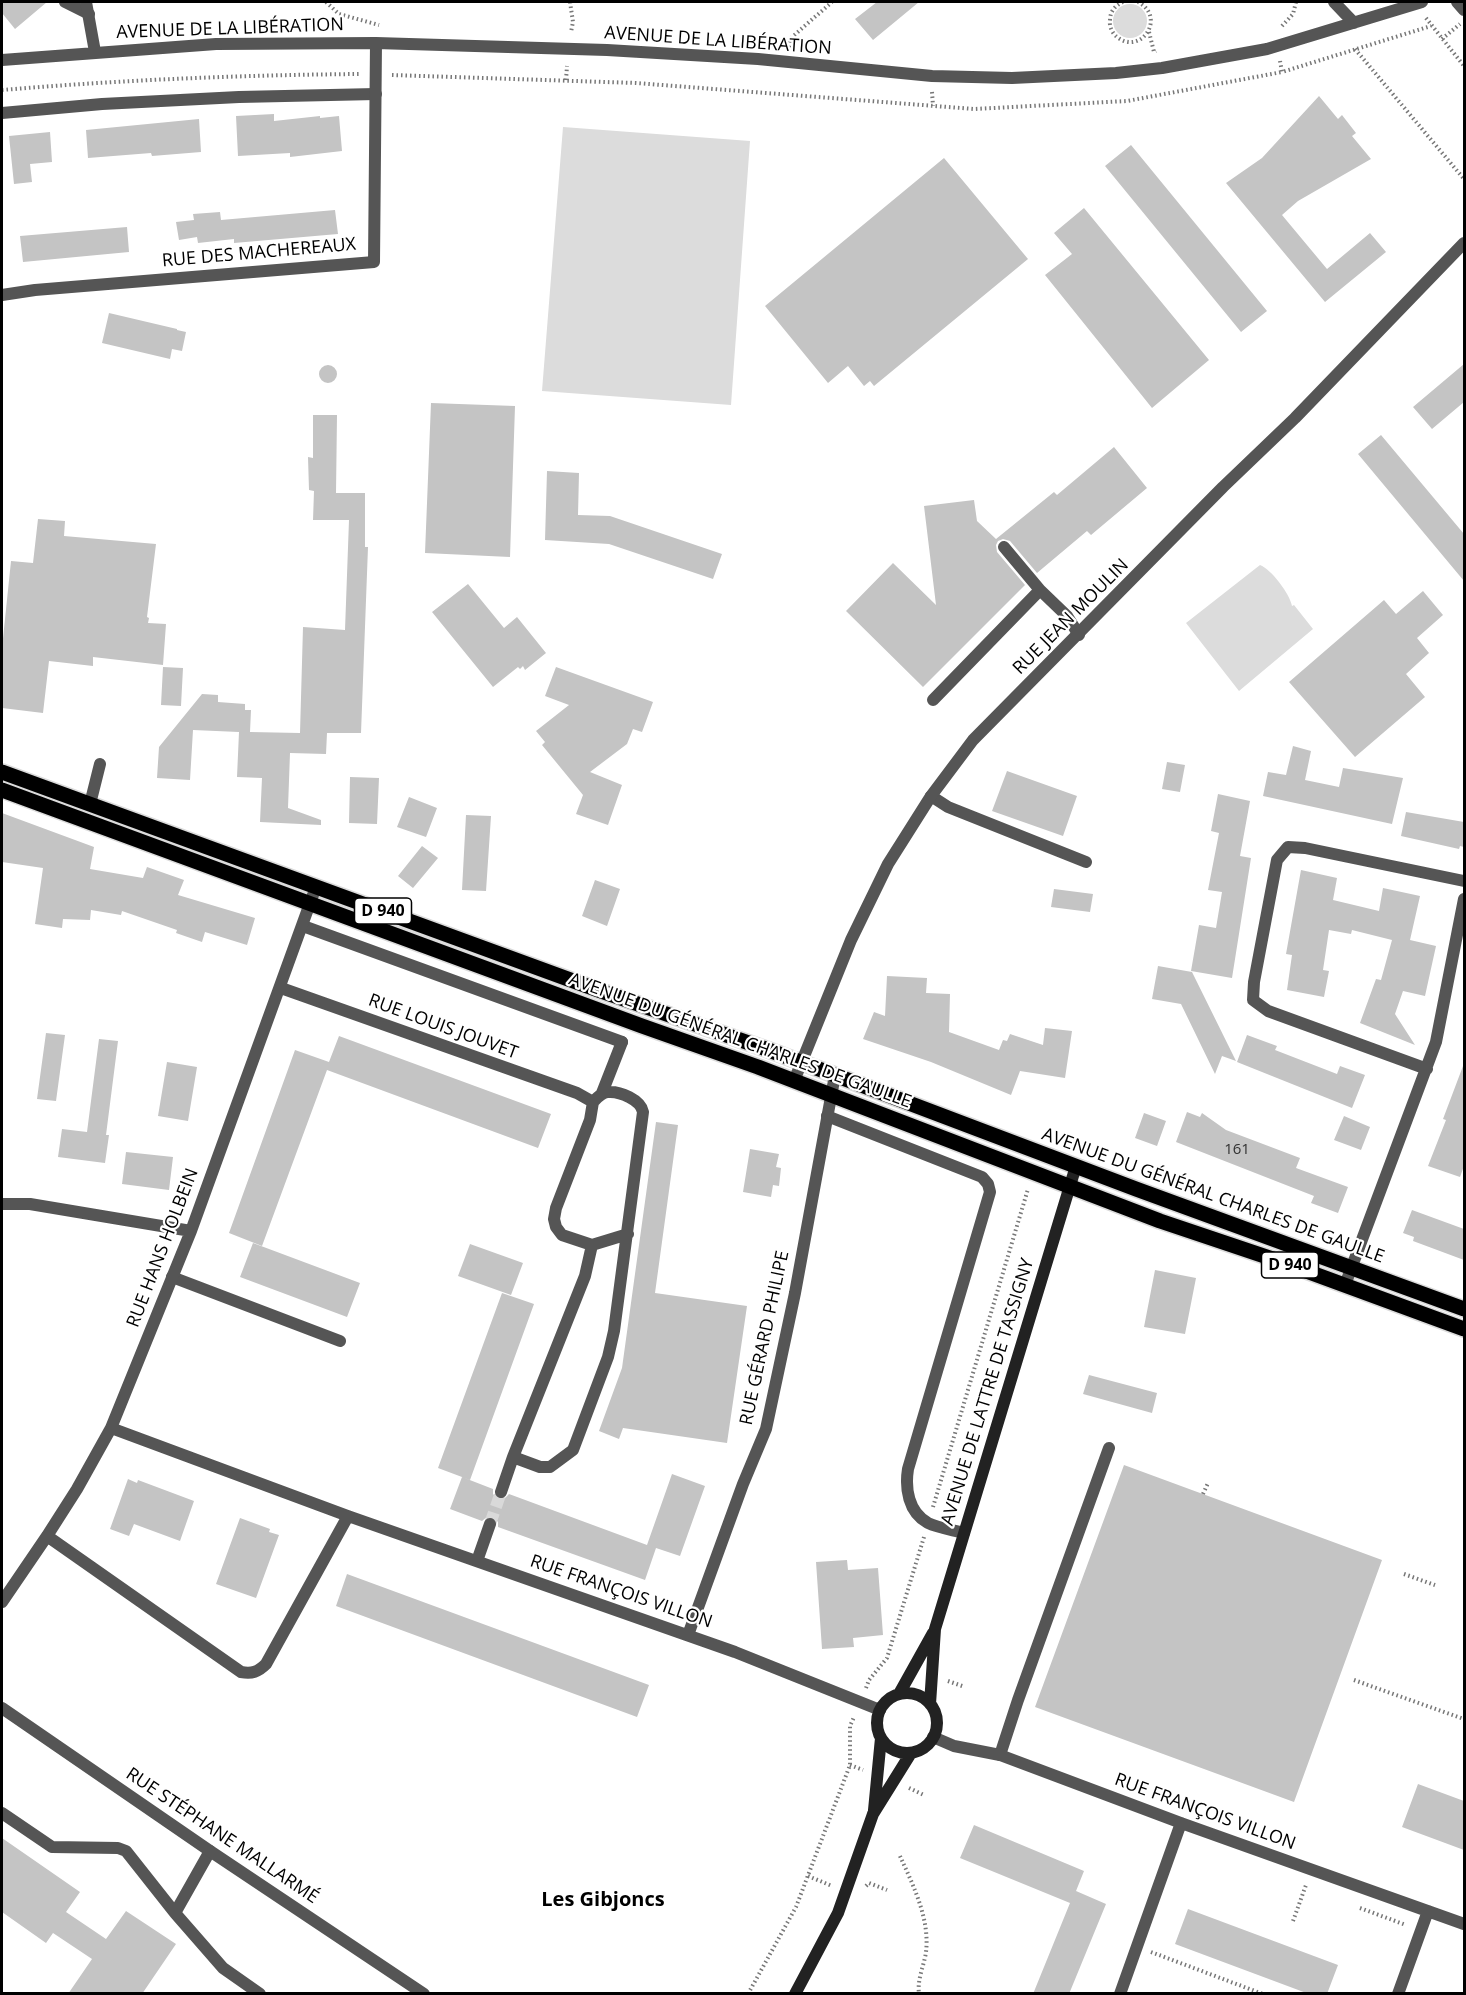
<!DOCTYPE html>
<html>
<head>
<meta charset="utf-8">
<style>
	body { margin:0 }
	#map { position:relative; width:1466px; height:1995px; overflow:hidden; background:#fff; font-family:"Open Sans",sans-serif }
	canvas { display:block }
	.frame { position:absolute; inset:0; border:3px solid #000; pointer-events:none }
</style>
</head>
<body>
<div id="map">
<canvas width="1466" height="1995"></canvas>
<div class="frame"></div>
</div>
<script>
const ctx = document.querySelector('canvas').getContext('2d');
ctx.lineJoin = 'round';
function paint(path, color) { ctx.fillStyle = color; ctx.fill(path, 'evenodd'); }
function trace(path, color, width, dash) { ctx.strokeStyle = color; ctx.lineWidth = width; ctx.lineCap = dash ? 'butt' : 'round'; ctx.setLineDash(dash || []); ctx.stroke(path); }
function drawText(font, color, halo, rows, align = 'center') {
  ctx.font = font + ' "Open Sans",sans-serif'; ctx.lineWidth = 4.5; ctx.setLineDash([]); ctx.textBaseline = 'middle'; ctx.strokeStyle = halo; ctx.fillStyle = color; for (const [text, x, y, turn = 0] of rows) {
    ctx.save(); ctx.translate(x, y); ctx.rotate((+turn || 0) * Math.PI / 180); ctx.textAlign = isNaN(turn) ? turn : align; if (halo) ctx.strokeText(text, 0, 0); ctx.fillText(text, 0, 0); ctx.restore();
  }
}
paint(new Path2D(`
	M1113 21a17 17 0 1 1 34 0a17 17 0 1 1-34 0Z
	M563 127 750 141 731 405 542 391Z
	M1260 565C1271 569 1290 594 1292 606L1294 605 1313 629 1239 691 1186 623Z`), '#dcdcdc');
paint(new Path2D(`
	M2 2H47L15 29 2 13Z
	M877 2H919L873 40 855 19Z
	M1319 96 1338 119 1342 115 1356 133 1352 136 1371 159 1298 201 1282 215 1327 269 1370 233 1386 252 1325 302 1226 183 1262 158Z
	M274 114V121L320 116V118L339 116 342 151 290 157V153L238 156 236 116Z
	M199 119 201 152 152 156 151 153 88 158 86 130Z
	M50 132 52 162 30 164 32 182 14 184 9 136Z
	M1131 145 1267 311 1241 332 1105 166Z
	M944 158 1028 259 874 386 870 381 864 386 848 366 828 383 765 306Z
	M1084 208 1209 360 1152 408 1045 275 1072 254 1054 233Z
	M335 210 338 234 234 243V239L198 243 197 237 179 240 176 222 194 220 193 214 220 212 221 220Z
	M127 227 129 252 23 262 20 236Z
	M109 313 177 329V330L186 332 182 351 172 349 170 359 102 343Z
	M1464 364V402L1432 429 1413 407Z
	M319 374a9 9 0 1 1 18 0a9 9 0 1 1-18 0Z
	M431 403 515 406 510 557 425 553Z
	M313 415H337L336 493H365V547H368L361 733H327L326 754 290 753 288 808 321 820V825L260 822 262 778 237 777 239 732 193 730 190 780 157 778 159 747 202 694 218 695V702L245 704V710H251L250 732 300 733 303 627 345 630 349 520H313L314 491 309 490 308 457 313 458Z
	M1381 435 1464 534V581L1358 454Z
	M1114 447 1147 488 1091 535 1087 531 1037 573 1010 541 1003 539 998 541 996 545 997 552 1025 585 923 687 846 611 893 563 936 605 924 506 974 500 977 521 996 539 1054 492 1057 495Z
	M547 471 579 473 578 515 610 516 722 554 713 579 609 544 545 540Z
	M38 519 65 521 64 536 156 544 147 617 149 618 148 623 166 624 163 665 93 657V666L49 661 43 713 2 708V648L11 561 33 563Z
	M468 584 504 628 517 617 546 653 525 670 523 666 520 669 518 667 493 687 432 612Z
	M1423 591 1443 615 1417 638 1429 653 1406 674 1425 697 1355 757 1289 682 1384 600 1396 614Z
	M163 667 183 668 181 706 161 705Z
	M556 667 653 702 642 732 633 729 627 744 590 772 622 785 608 825 576 814 583 795 542 745 545 742 536 731 569 705 545 696Z
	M1293 746 1311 751 1305 780 1339 787 1343 768 1403 778 1392 824 1263 796 1268 772 1286 775Z
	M1167 762 1185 765 1180 792 1162 789Z
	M1007 771 1077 796 1063 836 992 811Z
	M350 777 379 778 377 824 349 823Z
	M1218 794 1250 801 1240 856 1251 858 1232 978 1191 971 1199 925 1216 928 1222 892 1208 890 1219 833 1211 831Z
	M409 797 437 808 426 837 397 827Z
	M1406 812 1464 822V847L1460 846 1459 849 1401 836Z
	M2 813 94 847 90 869 143 878 147 867 184 880 178 895 255 918 247 945 205 932 202 942 176 933 177 930 122 911 121 915 91 910 90 920 63 919 62 928 35 924 43 868 2 862Z
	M466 815 491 816 486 891 462 890Z
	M422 846 438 858 413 888 398 876Z
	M1301 870 1337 878 1333 900 1379 911 1383 888 1420 896 1410 940 1436 946 1425 996 1403 991 1395 1014 1415 1045 1360 1023 1376 979 1381 980 1392 940 1352 930 1351 934 1329 930 1323 970 1329 971 1324 997 1287 990 1292 955 1286 954Z
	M595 880 620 889 607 926 582 916Z
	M1054 889 1093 894 1090 912 1051 907Z
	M1158 966 1192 972 1236 1061 1222 1056 1215 1074 1181 1004 1152 999Z
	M887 976 927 978 926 993 950 994 949 1032 999 1050 1003 1040 1007 1041 1010 1034 1043 1045 1045 1028 1072 1031 1065 1078 1020 1071 1011 1095 931 1062 863 1039 874 1012 885 1016Z
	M46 1033 65 1035 56 1101 37 1099Z
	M1247 1035 1277 1046 1275 1050 1337 1074 1340 1066 1365 1075 1352 1108 1237 1062Z
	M339 1036 551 1114 538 1148 327 1070 262 1246 229 1233 295 1050 329 1062Z
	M99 1039 118 1041 106 1135H109L105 1163 58 1157 62 1129 87 1132Z
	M167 1062 197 1067 188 1121 158 1116Z
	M1463 1066H1464V1166L1460 1177 1428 1166 1446 1120 1443 1119Z
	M1187 1112 1200 1117 1202 1113 1226 1130 1300 1158 1296 1168 1348 1187 1338 1213 1311 1203 1314 1196 1176 1142Z
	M1144 1113 1166 1121 1157 1146 1135 1138Z
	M1344 1116 1370 1127 1361 1150 1334 1140Z
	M656 1122 678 1125 655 1293 747 1306 727 1443 623 1428 619 1439 599 1431 622 1368Z
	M750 1149 779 1154 776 1167 781 1168 779 1186 773 1185 771 1197 743 1192Z
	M126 1152 173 1157 169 1190 122 1184Z
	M1412 1210 1464 1229V1260L1413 1241 1414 1237 1403 1233Z
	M253 1243 360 1283 347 1317 240 1277Z
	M470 1244 523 1263 511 1295 458 1276Z
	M1155 1270 1196 1278 1185 1334 1144 1327Z
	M502 1293 534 1304 470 1480 438 1468Z
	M1089 1375 1157 1393 1152 1413 1083 1394Z
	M1124 1465 1382 1560 1294 1802 1035 1707Z
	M672 1474 705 1486 680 1556 656 1548 645 1580 498 1527V1522L493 1516H488L482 1521 450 1509 462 1477 493 1489V1494L498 1500H503L509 1494 647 1545Z
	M128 1479 137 1483 138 1480 194 1501 180 1541 134 1524 129 1536 110 1529Z
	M240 1518 270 1529 269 1532 279 1535 256 1598 216 1584Z
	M847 1560 848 1570 878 1568 883 1635 853 1638 854 1647 822 1649 816 1562Z
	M347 1574 649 1685 637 1717 336 1606Z
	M1418 1784 1464 1801V1850L1402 1827Z
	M974 1825 1084 1871 1076 1891 1106 1904 1069 1994H1033L1070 1903 960 1858Z
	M2 1838 80 1892 66 1912 106 1939 126 1911 176 1944 142 1994H68L92 1959 53 1933 46 1943 2 1912Z
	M1188 1909 1338 1965 1327 1994H1309L1175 1944Z`), '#c4c4c4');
trace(new Path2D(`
	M490 1524 501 1492`), '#d9d9d9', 12, [12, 6]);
const primary = new Path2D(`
	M2 772 598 990 766 1049 1136 1189 1464 1309
	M2 790 642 1026 758 1067 1160 1221 1279 1261 1464 1329`);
trace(primary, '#dbdbdb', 18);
trace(new Path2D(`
	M326 2 339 14 379 25
	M570 2 573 22 571 32
	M1123 2C1116 5 1110 11 1110 20 1109 26 1112 33 1117 37 1141 56 1167 17 1138 2
	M1426 18 1464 66
	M1282 26 1293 14 1296 2
	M1149 32 1154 52 1156 51
	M1442 39 1460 24
	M789 47 791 38 832 2
	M1355 49 1464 179
	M1280 61 1282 72 1431 26
	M392 75 636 83 974 109 1127 101 1282 72
	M566 80 567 66
	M2 90C121 80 240 75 360 74
	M932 92 933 106
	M1203 1494 1208 1483
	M933 1507 1028 1189
	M1404 1574 1435 1585
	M1354 1680 1464 1719
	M948 1681 965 1687
	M866 1688 869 1680 887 1658 924 1537
	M850 1765 863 1770
	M909 1788 924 1795
	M900 1856C913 1885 930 1919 926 1952 924 1966 917 1979 919 1994
	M808 1876 832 1886
	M866 1886 869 1883 887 1890
	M1360 1908 1406 1925
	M1293 1921 1306 1885
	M1151 1952 1263 1994
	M748 1994 796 1907 850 1765V1726L854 1717`), '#777', 4, [1.5, 3]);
trace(new Path2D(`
	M65 2 89 14
	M2 113 102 104 239 97 376 94
	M1004 547 1040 590
	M933 700 1040 590 1067 616 1079 635
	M931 796 948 807 1086 862
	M90 804 100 764
	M303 926 622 1042
	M827 1116 982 1177 988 1184 990 1192 908 1469C905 1488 908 1512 928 1523 938 1528 953 1530 964 1533
	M172 1277 340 1341
	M1000 1755 1018 1700 1109 1448
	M2 1813 52 1847 118 1848 126 1851 175 1913
	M210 1851 175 1913 223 1968 260 1994`), '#555', 12);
trace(new Path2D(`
	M86 2 95 52
	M1334 2 1354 23
	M1457 2 1464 10
	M2 60 216 44 376 43 607 50 758 59 932 76 1012 78 1116 73 1162 68 1267 49 1422 2
	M2 295 35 290 374 262 376 43
	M281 988 577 1093 593 1102 590 1120 556 1208 554 1219 556 1227 562 1235 592 1245 628 1234
	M1427 1069 1268 1011 1253 1000 1254 982 1277 860 1288 847 1305 848 1464 881
	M794 1081 851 940 888 864 931 796 973 740 1223 487 1295 418 1464 243
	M602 1093 622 1042
	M2 1204H30L191 1231
	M592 1245 585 1276 513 1457 540 1467H550L573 1450 608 1357 614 1331 643 1112C641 1100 620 1091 608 1092 602 1092 597 1098 593 1102
	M1345 1285 1436 1042 1464 899
	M111 1428 348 1516 735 1652 880 1710
	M501 1492 513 1457
	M47 1536 241 1672C252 1674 258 1672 266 1664L348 1516
	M477 1561 490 1524
	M2 1602 47 1536 77 1489 111 1428 191 1231 313 895
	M688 1635 743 1484 766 1429 795 1293 835 1075
	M2 1708 210 1851 424 1994
	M933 1737 954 1746 1000 1755 1181 1823 1464 1924
	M1120 1994 1181 1823
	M1398 1994 1428 1911`), '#555', 12);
trace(new Path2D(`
	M877 1723a30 30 0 1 1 60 0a30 30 0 1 1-60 0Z
	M899 1694 933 1633
	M930 1704 935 1629 1076 1166
	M874 1810 881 1738
	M795 1994 838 1913 873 1814 911 1753`), '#222', 12);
trace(primary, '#000', 15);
drawText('15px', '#313131', null, [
	["161",1237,1150]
]);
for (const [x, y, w] of [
	[383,911,57],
	[1290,1265,57]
]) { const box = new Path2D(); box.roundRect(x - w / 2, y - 13, w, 26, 4.5); ctx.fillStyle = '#fff'; ctx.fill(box); trace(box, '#000', 1.5); }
drawText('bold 16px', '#000', null, [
	["D 940",383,911],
	["D 940",1290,1265]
]);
drawText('18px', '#000', '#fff', [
	["AVENUE DE LA LIBÉRATION",230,29,-2],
	["AVENUE DE LA LIBÉRATION",718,41,4],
	["RUE DES MACHEREAUX",259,253,-5],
	["RUE JEAN MOULIN",1071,617,-45],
	["RUE LOUIS JOUVET",443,1027,20],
	["AVENUE DU GÉNÉRAL CHARLES DE GAULLE",740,1041,20],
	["AVENUE DU GÉNÉRAL CHARLES DE GAULLE",1213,1196,20],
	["RUE HANS HOLBEIN",163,1248,-69],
	["RUE GÉRARD PHILIPE",765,1338,-78],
	["AVENUE DE LATTRE DE TASSIGNY",988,1392,-73],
	["RUE FRANÇOIS VILLON",621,1592,19],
	["RUE FRANÇOIS VILLON",1205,1812,20],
	["RUE STÉPHANE MALLARMÉ",222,1836,34]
]);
drawText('bold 20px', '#000', '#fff', [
	["Les Gibjoncs",603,1900]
]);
</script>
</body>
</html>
